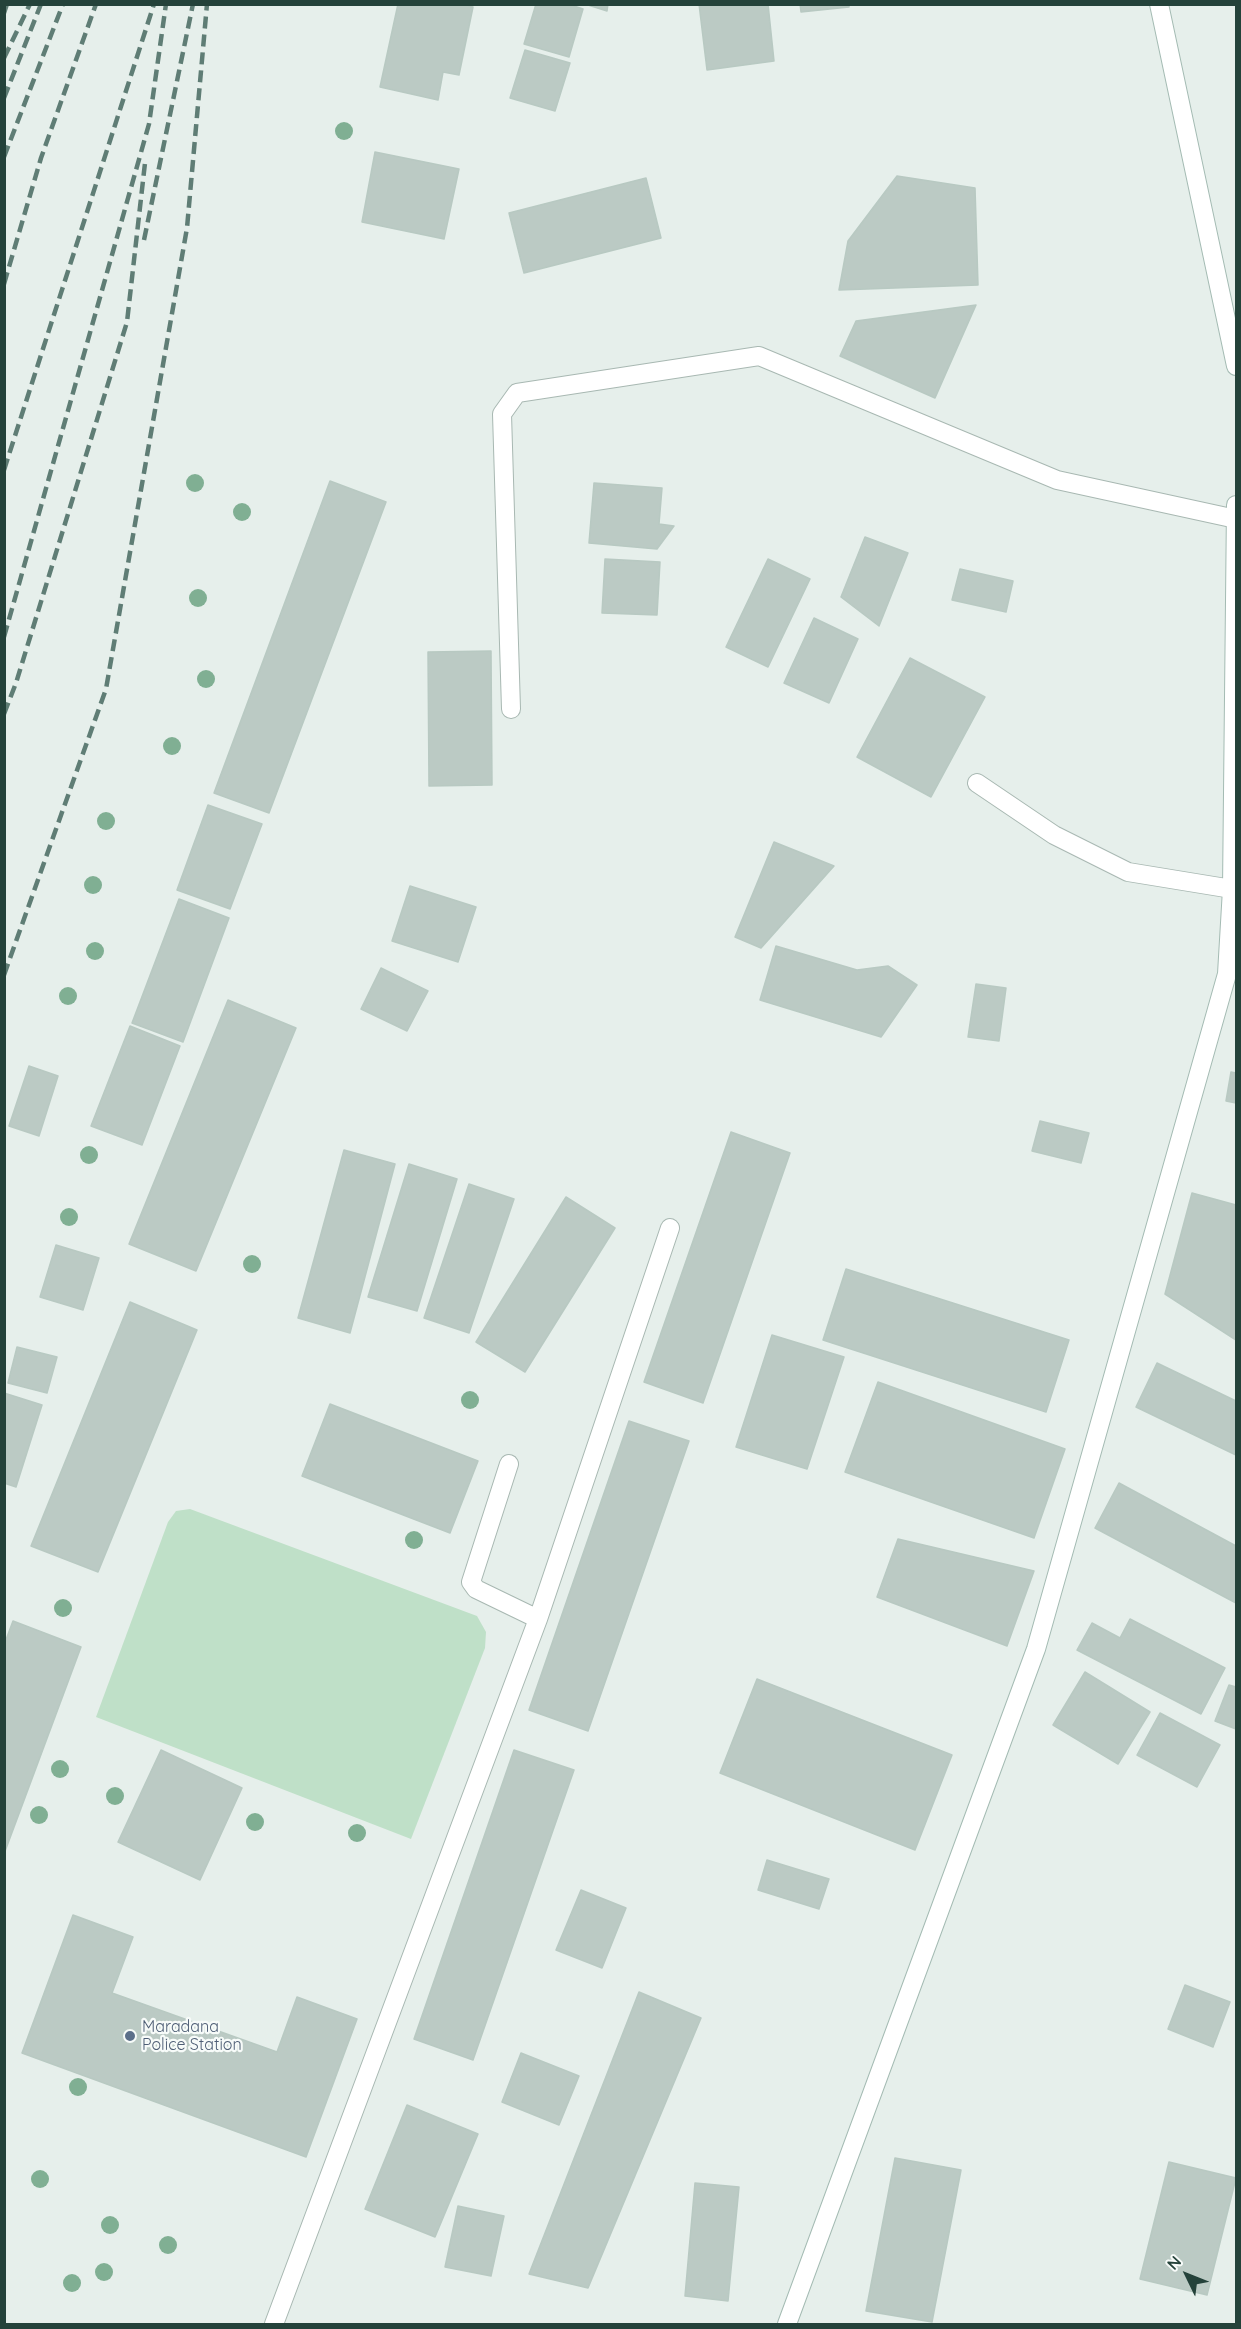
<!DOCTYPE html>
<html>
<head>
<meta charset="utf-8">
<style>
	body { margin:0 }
	#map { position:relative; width:1241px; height:2329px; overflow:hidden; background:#e6efeb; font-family:Quicksand,sans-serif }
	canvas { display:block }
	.frame { position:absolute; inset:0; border:6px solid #24423a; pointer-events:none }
	.north { position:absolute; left:1157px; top:2245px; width:60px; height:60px; -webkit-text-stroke:4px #f7fbf9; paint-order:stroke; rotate:313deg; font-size:16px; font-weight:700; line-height:24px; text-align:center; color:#24423a }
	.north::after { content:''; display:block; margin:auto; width:21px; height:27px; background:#24423a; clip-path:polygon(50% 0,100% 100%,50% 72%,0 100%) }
</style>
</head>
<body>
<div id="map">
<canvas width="1241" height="2329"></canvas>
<div class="frame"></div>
<div class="north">N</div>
</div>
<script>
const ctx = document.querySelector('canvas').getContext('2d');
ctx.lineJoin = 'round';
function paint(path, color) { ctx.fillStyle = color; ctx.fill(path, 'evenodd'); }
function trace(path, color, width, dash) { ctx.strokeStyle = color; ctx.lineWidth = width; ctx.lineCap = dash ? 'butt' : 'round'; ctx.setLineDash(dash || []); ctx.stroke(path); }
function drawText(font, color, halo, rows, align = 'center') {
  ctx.font = font + ' Quicksand,sans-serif'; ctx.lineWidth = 4.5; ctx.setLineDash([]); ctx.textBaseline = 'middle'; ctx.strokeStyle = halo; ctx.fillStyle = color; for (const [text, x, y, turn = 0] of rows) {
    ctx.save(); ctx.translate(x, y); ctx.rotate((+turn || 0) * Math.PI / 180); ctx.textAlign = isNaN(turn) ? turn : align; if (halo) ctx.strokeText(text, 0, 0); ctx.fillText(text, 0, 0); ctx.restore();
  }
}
paint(new Path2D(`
	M190 1509 477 1616 486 1632 485 1648 411 1839 96 1717 168 1522 176 1511Z`), '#bfe0c8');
const building = new Path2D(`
	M398 4H462L473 7 459 75 443 72 438 100 380 87Z
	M536 4H568L583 9 569 57 524 44Z
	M585 4H608L607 11Z
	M699 4H768L774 61 707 70Z
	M800 4H849V7L801 12Z
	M525 50 570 63 555 111 510 98Z
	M375 152 459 169 444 239 362 222Z
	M897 176 975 188 978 285 839 290 848 241Z
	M646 178 661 238 524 273 509 213Z
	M976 305 935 398 840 356 856 321Z
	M330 481 386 502 269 813 214 793Z
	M594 483 662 488 659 524 674 526 657 549 589 543Z
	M865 537 908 553 879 626 841 597Z
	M605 559 660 562 657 615 602 613Z
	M768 559 810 579 768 667 726 647Z
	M960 569 1013 581 1006 612 952 600Z
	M814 618 858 639 829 703 784 683Z
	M491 651 492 785 429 786 428 652Z
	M910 658 985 697 931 797 857 757Z
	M208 805 262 824 230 909 177 890Z
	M774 842 834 866 761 948 735 937Z
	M410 886 476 907 458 962 392 941Z
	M179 899 229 918 183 1042 132 1023Z
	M776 946 857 970 888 966 917 985 881 1037 760 1000Z
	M381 968 428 991 407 1031 361 1009Z
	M976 984 1006 988 999 1041 968 1037Z
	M228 1000 296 1028 196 1271 129 1244Z
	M130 1026 180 1046 142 1145 91 1126Z
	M29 1066 58 1076 39 1136 9 1126Z
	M1231 1072 1236 1073V1103L1226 1101Z
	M1040 1121 1089 1133 1081 1163 1032 1151Z
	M731 1132 790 1153 703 1403 644 1382Z
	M344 1150 395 1164 350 1333 298 1318Z
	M409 1164 457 1179 417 1311 368 1297Z
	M469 1184 514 1199 469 1333 424 1318Z
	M1192 1193 1236 1205V1340L1165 1294Z
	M566 1197 615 1228 525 1372 476 1342Z
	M56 1245 99 1258 83 1310 40 1297Z
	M846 1269 1069 1340 1046 1412 823 1340Z
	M130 1302 197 1330 98 1572 31 1546Z
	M772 1335 844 1357 807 1469 736 1447Z
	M17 1347 57 1357 47 1393 8 1383Z
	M1157 1363 1236 1401V1455L1136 1407Z
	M878 1382 1065 1449 1034 1538 845 1472Z
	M4 1393 42 1405 16 1487 4 1483Z
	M330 1404 478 1461 450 1533 302 1476Z
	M629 1421 689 1441 588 1731 529 1710Z
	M1119 1483 1236 1546V1603L1095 1528Z
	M898 1539 1034 1571 1007 1646 877 1597Z
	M1130 1619 1225 1668 1201 1714 1077 1650 1092 1623 1120 1638Z
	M13 1621 81 1647 4 1854V1645Z
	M1085 1672 1150 1712 1118 1764 1053 1725Z
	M757 1679 952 1755 915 1850 720 1773Z
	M1229 1685 1236 1687V1729L1215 1721Z
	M1160 1713 1220 1745 1197 1787 1137 1755Z
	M161 1750 242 1788 200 1880 118 1842Z
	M514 1750 574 1770 473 2060 414 2039Z
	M767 1860 829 1879 819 1909 758 1890Z
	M581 1890 626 1908 602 1968 556 1950Z
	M73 1915 133 1937 112 1993 277 2052 297 1997 357 2019 306 2157 22 2053Z
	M1185 1985 1230 2002 1213 2047 1168 2029Z
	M639 1992 701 2018 588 2288 529 2274Z
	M521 2053 579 2076 559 2125 502 2102Z
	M407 2105 478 2134 435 2237 365 2209Z
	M895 2158 961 2170 932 2322 866 2311Z
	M1169 2162 1236 2178 1207 2295 1140 2279Z
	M695 2183 739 2187 728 2301 685 2296Z
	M458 2206 504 2216 491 2276 445 2267Z`);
paint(building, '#bbcac4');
trace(building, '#b8c9c2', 1.5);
const lane = new Path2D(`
	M977 783 1054 835 1128 872 1232 889
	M509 1464 471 1582 476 1589 538 1619
	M274 2324 538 1619 670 1228`);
const street = new Path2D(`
	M511 709 502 414 517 393 759 356 1057 480 1236 519`);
const secondary = new Path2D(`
	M1159 4 1236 366
	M787 2324 1036 1649 1227 974 1232 889 1236 505`);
trace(lane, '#a8b8b2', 20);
trace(street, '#a8b8b2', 20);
trace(secondary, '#a4bbb3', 20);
trace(lane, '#fff', 18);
trace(street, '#fff', 18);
trace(secondary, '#fff', 18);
trace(new Path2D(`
	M4 13 7 4
	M4 58 30 4
	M4 98 41 4
	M4 157 63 4
	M144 240 193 4
	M4 284 41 158 96 4
	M4 470 154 4
	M4 637 149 124 166 4
	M4 714 16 683 127 322 145 163
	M4 975 106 689 187 228 207 4`), '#5f7d75', 4.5, [12, 6]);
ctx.fillStyle = '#80af93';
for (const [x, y] of [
	[344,131],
	[195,483],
	[242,512],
	[198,598],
	[206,679],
	[172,746],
	[106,821],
	[93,885],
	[95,951],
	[68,996],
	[89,1155],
	[69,1217],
	[252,1264],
	[470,1400],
	[414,1540],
	[63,1608],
	[60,1769],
	[115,1796],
	[39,1815],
	[255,1822],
	[357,1833],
	[78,2087],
	[40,2179],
	[110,2225],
	[168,2245],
	[104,2272],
	[72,2283]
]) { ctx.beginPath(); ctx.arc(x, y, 9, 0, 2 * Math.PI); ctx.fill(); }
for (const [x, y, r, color] of [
	[130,2036,6,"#5c6f8a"]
]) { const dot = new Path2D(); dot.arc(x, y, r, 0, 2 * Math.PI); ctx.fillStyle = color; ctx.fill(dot); trace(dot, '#f7fbf9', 2); }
drawText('16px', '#4e5e75', '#f7fbf9', [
	["Maradana",142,2027],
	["Police Station",142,2045]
], 'left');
</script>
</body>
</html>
